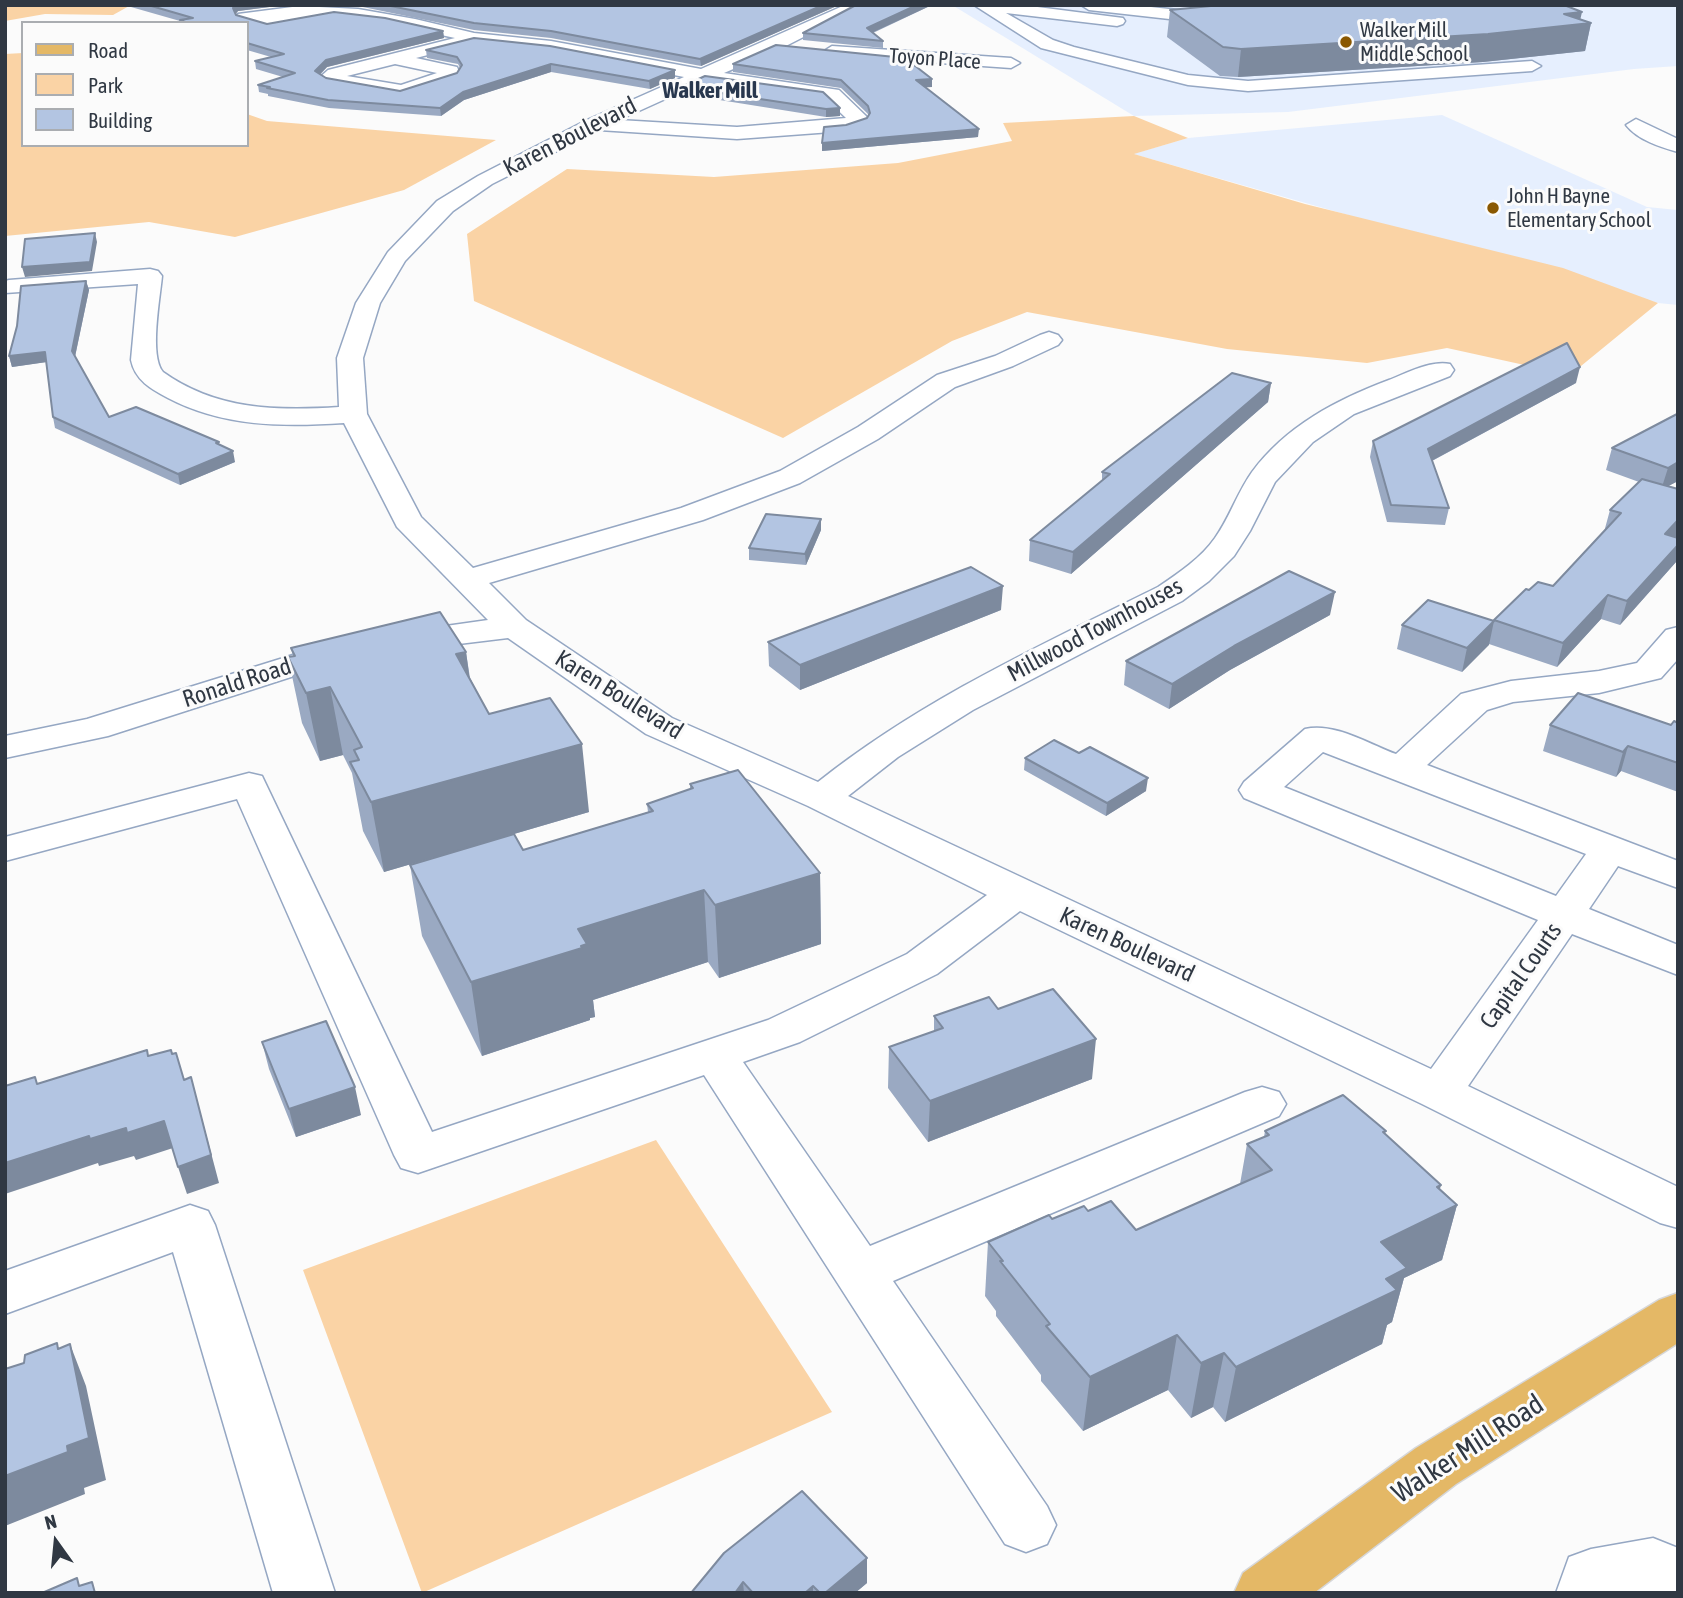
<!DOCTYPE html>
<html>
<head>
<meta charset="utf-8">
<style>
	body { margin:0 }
	#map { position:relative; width:1683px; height:1598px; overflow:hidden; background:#fbfbfb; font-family:"Asap Condensed",sans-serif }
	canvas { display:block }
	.frame { position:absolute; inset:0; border:7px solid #303843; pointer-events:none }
	.legend { position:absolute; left:21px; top:21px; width:228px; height:126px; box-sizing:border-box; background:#fbfbfb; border:2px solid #aaadb1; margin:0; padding:9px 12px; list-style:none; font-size:21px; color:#303843 }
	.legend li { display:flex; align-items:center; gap:14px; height:35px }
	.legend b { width:35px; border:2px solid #aaadb1 }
	.north { position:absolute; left:21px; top:1507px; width:70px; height:70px; -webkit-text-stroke:5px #fbfbfb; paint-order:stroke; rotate:345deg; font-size:19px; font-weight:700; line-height:28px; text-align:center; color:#303843 }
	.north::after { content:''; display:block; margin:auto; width:24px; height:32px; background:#303843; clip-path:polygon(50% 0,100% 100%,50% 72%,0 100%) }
</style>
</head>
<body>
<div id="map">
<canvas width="1683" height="1598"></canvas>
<div class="frame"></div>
<ul class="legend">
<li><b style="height:9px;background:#e4b866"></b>Road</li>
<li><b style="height:19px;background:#fad3a5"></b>Park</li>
<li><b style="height:19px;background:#b3c5e2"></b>Building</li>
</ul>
<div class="north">N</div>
</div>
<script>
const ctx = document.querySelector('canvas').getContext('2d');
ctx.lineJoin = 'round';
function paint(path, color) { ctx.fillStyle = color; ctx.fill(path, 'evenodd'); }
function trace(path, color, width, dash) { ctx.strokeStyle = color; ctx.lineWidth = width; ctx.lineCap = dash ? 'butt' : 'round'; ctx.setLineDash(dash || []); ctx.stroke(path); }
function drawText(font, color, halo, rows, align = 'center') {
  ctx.font = font + ' "Asap Condensed",sans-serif'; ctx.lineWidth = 6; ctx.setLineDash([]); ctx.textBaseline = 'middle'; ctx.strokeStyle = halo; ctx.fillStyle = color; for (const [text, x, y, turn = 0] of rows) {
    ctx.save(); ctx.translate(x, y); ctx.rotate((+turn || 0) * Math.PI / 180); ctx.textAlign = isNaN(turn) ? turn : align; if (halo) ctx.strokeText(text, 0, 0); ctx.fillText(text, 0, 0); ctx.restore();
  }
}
paint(new Path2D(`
	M952 5H1678V66L1634 69 1288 112 1134 116Z
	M1442 115 1647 207 1678 210V305L1658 303 1133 154 1188 138Z`), '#e6effe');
paint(new Path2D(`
	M5 5H131L113 15 45 14 5 21Z
	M23 53V145H247V114L267 121 496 140 404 190 235 237 149 222 5 236V54Z
	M1134 116 1188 138 1134 154 1305 204 1563 268 1658 303 1570 375 1447 348 1367 363 1227 349 1027 312 952 341 783 438 474 301 467 234 567 169 714 177 898 163 1012 141 1003 123Z
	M656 1140 832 1412 422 1593 303 1270Z`), '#fad3a5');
const minor = new Path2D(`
	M845 5H866L780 49 724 73 839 90 866 116 868 120 866 124 845 131 737 139 599 130 492 184 453 211 405 261 380 303 363 358 367 414 421 517 473 568 681 508 780 471 858 427 937 375 995 356 1040 335 1049 332 1058 335 1062 340 1058 345 1013 366 955 387 878 439 800 483 703 520 489 583 526 620 672 718 818 782C921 700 1041 645 1158 587 1179 573 1201 558 1215 538 1230 517 1237 493 1252 472 1286 426 1336 400 1389 380 1407 373 1431 360 1450 364L1454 370 1450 376 1354 414 1313 442 1275 482 1250 531 1234 556 1209 581 1182 601 973 710 898 757 848 796 1431 1069 1538 920 1244 798 1239 790 1244 782 1305 729C1334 722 1369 744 1396 754L1461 694 1511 681 1599 671 1637 663 1666 630 1678 627V659L1661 678 1599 693 1513 702 1487 710 1427 765 1678 861V888L1618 866 1589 909 1678 945V975L1572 934 1468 1086 1678 1187V1228L1660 1223 1422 1104 1020 911 937 974 800 1042 743 1062 870 1246 1245 1092 1262 1087 1279 1092 1286 1104 1279 1116 893 1281 1047 1506 1056 1525 1047 1544 1026 1552 1005 1544 704 1075 418 1173 401 1168 394 1155 237 799 5 861V837L249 773 262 776 432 1132 768 1020 907 954 987 895 808 806 646 734 508 638 401 651 389 648 384 641 389 634 488 620 397 527 344 423C283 427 223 427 168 398 151 389 135 380 131 360L138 284 5 293V281L9 280 150 269 158 271 162 276C160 298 149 356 163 372 216 410 276 411 339 407L337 358 356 303 388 252 437 201 478 176 587 120 684 77 551 51 475 43 416 58 457 67 460 74 457 78 402 96 328 83 319 78 328 70 455 38 386 23 335 16 269 29 238 20 236 17 238 14 300 6 358 9 415 19 474 33 551 41 701 69ZM395 64 437 73 401 85 347 76ZM705 81 824 97 846 118 737 127 619 120ZM1323 752 1586 854 1556 896 1284 787Z
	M974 5H1022L1123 18 1125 21 1123 24 1117 26 1006 13 1053 40 1074 47 1188 75 1248 81 1532 61 1541 66 1532 71 1248 91 1188 85 1041 48Z
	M1081 5H1133L1223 15 1231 20 1223 25 1089 10Z
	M832 46 1011 58 1020 63 1011 68 826 55 824 51Z
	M1636 119 1678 139V152C1660 147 1638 140 1626 125Z
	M338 641 350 644 355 651 350 658 108 736 5 758V736L87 719Z
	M190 1205 208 1211 215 1225 335 1593H273L173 1252 5 1314V1271Z
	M1653 1538 1678 1548V1593H1556L1569 1557 1591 1549Z`);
const major = new Path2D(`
	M1678 1293V1343L1456 1484 1314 1593H1234L1243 1573 1416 1448 1659 1300Z`);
trace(minor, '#95a7c3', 3);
trace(major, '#d6d7d9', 3);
paint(minor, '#fff');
paint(major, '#e4b866');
paint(new Path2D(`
	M124 5H285L238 11 235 14 236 15 267 24 443 31 444 38 327 67 321 74 326 78 400 91 457 73 460 68 458 64 427 58 426 50 675 78 650 89 551 72 464 100 441 116 329 108 268 96V94L259 92 258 85 283 77 256 69 255 61 271 57 247 50V23H181L180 21Z
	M336 5H839L701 66 551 38 474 30 358 6Z
	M856 5H932L873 33 883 41V48L803 40V33Z
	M1170 10 1580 20 1591 23 1585 51 1483 62 1238 77 1220 76 1167 37Z
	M733 64 932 79V87H925L978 137 822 151 846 125 867 118 869 116 868 114 841 88 733 72Z
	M681 87 823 92 840 116 826 117 682 94Z
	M86 281 89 290 75 357 109 417 219 442V445L235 462 180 485 55 428 53 417 46 362 12 367 9 356Z
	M1271 383 1268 402 1071 574 1029 561 1030 540 1102 481V472Z
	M1576 383 1432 461 1449 508 1445 525 1387 522 1370 457 1373 441Z
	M1678 414V481L1668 486 1678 536 1676 537V562L1620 625 1601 619 1557 667 1489 644 1462 672 1397 649 1402 625 1493 621 1529 590 1553 586 1604 532 1610 510 1639 482 1606 470 1612 448Z
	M821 530 806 565 749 560V548Z
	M1001 610 800 690 769 666 768 642Z
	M1330 615 1230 670 1169 709 1124 685 1126 661Z
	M291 648 466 652 470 678 489 714 589 812 384 872 363 831 352 773 343 755 320 761 302 723 288 657 293 656Z
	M1678 723V792L1621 771 1616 777 1543 751 1550 725H1671Z
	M1025 758 1146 791 1106 816 1024 770Z
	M690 784 820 873 821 944 719 978 708 962 593 1000 595 1017 590 1018V1020L482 1056 422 936 410 865 523 850 648 812 647 804 690 789Z
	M998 1009 1092 1079 928 1142 888 1088 889 1047 934 1031V1016Z
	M262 1042 361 1115 296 1137 269 1069Z
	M1265 1131H1386L1385 1134 1457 1205 1442 1260 1404 1278 1392 1322 1387 1325 1382 1344 1225 1422 1213 1407 1191 1418 1168 1390 1083 1431 1041 1381V1375L996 1316V1311L985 1296 988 1242 1052 1219 1088 1211 1136 1230 1240 1184 1247 1144 1264 1137Z
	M802 1491 867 1583 855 1593H691Z`), '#9aa9c2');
paint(new Path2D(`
	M236 5H285L238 11 234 16 233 8Z
	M823 5H839L701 66 700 59Z
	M917 5H932L867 35V28Z
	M1582 12 1579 25 1591 23 1585 51 1483 62 1238 77 1241 49Z
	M443 31 444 38 327 67 316 78 315 71 326 60Z
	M551 64V72L464 100 441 116 440 108 463 92Z
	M675 70V78L650 89 649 81Z
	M932 79V87L916 88V80Z
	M840 108V116L826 117V109Z
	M979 129 978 137 822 151V143Z
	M95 233 97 242 92 271 25 277 22 267Z
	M86 281 89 290 74 361 72 351Z
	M45 352 47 362 12 367 9 356Z
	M1580 367 1576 383 1424 465 1428 449Z
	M1271 383 1268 402 1071 574 1073 552Z
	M233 451 235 462 180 485 178 474Z
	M1678 462V481L1661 490 1668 468Z
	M821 519V530L806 565 805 554Z
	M1678 520V536L1658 557 1665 534Z
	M1678 545V557L1676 562 1620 625 1627 601Z
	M1003 586 1001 610 800 690V665Z
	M1335 592 1330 615 1230 670 1169 709 1172 684 1234 646Z
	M1608 595 1601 619 1557 667 1563 643Z
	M1494 621 1489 645 1462 672 1467 648Z
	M466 652 475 718 456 654Z
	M330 687 343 755 320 761 306 693Z
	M582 744 589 812 384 872 371 802Z
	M1628 746 1621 771 1616 777 1623 752Z
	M1148 778 1146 791 1106 816 1107 803Z
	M820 873 821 944 719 978 715 905Z
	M704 890 708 962 593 1000 595 1017 590 1018V1020L482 1056 471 982 578 929Z
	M1096 1039 1092 1079 928 1142 930 1101Z
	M191 1077 219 1183 187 1194 178 1167Z
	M355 1087 361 1115 296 1137 289 1109Z
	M164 1121 173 1148 136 1160 134 1156 99 1166 98 1163 5 1194V1163L89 1136Z
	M1441 1185 1432 1218 1457 1205 1442 1260 1404 1278 1392 1322 1387 1325 1382 1344 1225 1422 1236 1367 1381 1242 1437 1187Z
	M1177 1335 1168 1390 1083 1431 1090 1377Z
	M70 1344 86 1386 106 1480 84 1488 85 1494 5 1526V1476L67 1446Z
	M1224 1353 1213 1407 1191 1418 1201 1363Z
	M867 1558V1583L855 1593H825Z
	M743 1582 744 1593H735Z
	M813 1586V1593H805Z`), '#7d8a9e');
const building = new Path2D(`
	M148 5H236L233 8 236 15 267 24 334 12 385 18 443 31 326 60 315 71 326 78 400 91 457 73 462 65 457 57 426 50 474 38 550 46 675 70 649 81 551 64 463 92 440 108 328 100 267 88 270 87 258 85 295 73 255 61 284 54 247 43V23H187L180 20 193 18Z
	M386 5H823L700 59 551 31 474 23Z
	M856 5H917L867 28 883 41 803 33Z
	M1221 5H1564L1582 12 1564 14 1591 23 1488 34 1241 49 1223 47 1170 10Z
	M776 45 905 58 932 79 916 80 979 129 822 143 824 127 846 125 867 118 870 113 868 106 841 80 733 64Z
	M705 76 823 92 840 108 826 109 681 87Z
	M95 233 90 262 22 267 25 239Z
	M86 281 72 351 109 417 136 407 219 442 216 443 233 451 178 474 53 417 45 352 9 356 17 326 21 286Z
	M1567 343 1580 367 1428 449 1449 508 1391 505 1373 441Z
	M1232 373 1271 383 1073 552 1030 540 1110 474 1102 472Z
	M1677 414 1678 462 1668 468 1612 448Z
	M1642 479 1678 489V520L1665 534 1678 538V545L1627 601 1608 595 1563 643 1494 620 1526 589 1529 590 1538 582 1553 586 1621 513 1610 510Z
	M766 514 821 519 805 554 749 548Z
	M971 567 1003 586 800 665 768 642Z
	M1289 571 1335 592 1234 646 1172 684 1126 661Z
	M1428 600 1494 621 1467 648 1402 625Z
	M440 612 466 652 456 654 489 714 550 698 582 744 371 802 350 762 359 760 354 750 362 747 330 687 306 693 288 657 295 656 291 648Z
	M1578 693 1671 725 1674 721 1678 723V763L1628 746 1623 752 1550 725Z
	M1054 740 1079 753 1090 747 1148 778 1107 803 1025 758Z
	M738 770 820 873 715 905 704 890 578 929 587 944 581 946 582 948 471 982 410 865 514 834 523 850 653 811 647 804 693 788 690 784Z
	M1053 989 1096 1039 930 1101 889 1047 943 1028 934 1016 989 997 998 1009Z
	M326 1021 355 1087 289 1109 262 1042Z
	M147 1050 148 1056 171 1050 172 1054 176 1053 184 1080 191 1077 211 1155 178 1167 164 1121 127 1133 126 1128 90 1139 89 1136 5 1163V1086L35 1077 37 1084Z
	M1343 1095 1386 1131 1383 1132 1441 1185 1437 1187 1457 1205 1381 1242 1407 1268 1386 1279 1397 1290 1236 1367 1224 1353 1201 1363 1177 1335 1090 1377 1046 1326 1050 1324 1000 1261H1003L988 1242 1049 1215 1052 1219 1084 1206 1088 1211 1111 1201 1136 1230 1272 1170 1247 1144 1269 1135 1265 1131Z
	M57 1343 58 1349 70 1344 89 1438 67 1446 68 1452 5 1476V1369L24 1363 25 1355Z
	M802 1491 867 1558 825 1593H820L813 1586 805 1593H753L743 1582 735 1593H691L724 1553Z
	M77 1578 79 1586 92 1582 95 1593H42Z`);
paint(building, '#b3c5e2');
trace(building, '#7d8a9e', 2);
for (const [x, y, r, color] of [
	[1346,42,7,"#8a5801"],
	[1493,208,7,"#8a5801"]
]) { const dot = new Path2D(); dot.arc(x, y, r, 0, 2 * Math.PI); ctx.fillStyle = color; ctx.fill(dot); trace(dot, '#fbfbfb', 2.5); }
drawText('21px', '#303843', '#fbfbfb', [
	["Walker Mill",1360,30],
	["Middle School",1360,54],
	["John H Bayne",1507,196],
	["Elementary School",1507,220]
], 'left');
drawText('21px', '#303843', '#fbfbfb', [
	["Toyon Place",935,59,4]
]);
drawText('bold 23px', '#28374e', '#fbfbfb', [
	["Walker Mill",710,91]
]);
drawText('24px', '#303843', '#fbfbfb', [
	["Karen Boulevard",570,137,-27],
	["Millwood Townhouses",1095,630,-28],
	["Ronald Road",237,683,-18],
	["Karen Boulevard",619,695,32],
	["Karen Boulevard",1127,945,25],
	["Capital Courts",1521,976,-55]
]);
drawText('28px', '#303843', '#fbfbfb', [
	["Walker Mill Road",1468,1449,-33]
]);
</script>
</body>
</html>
